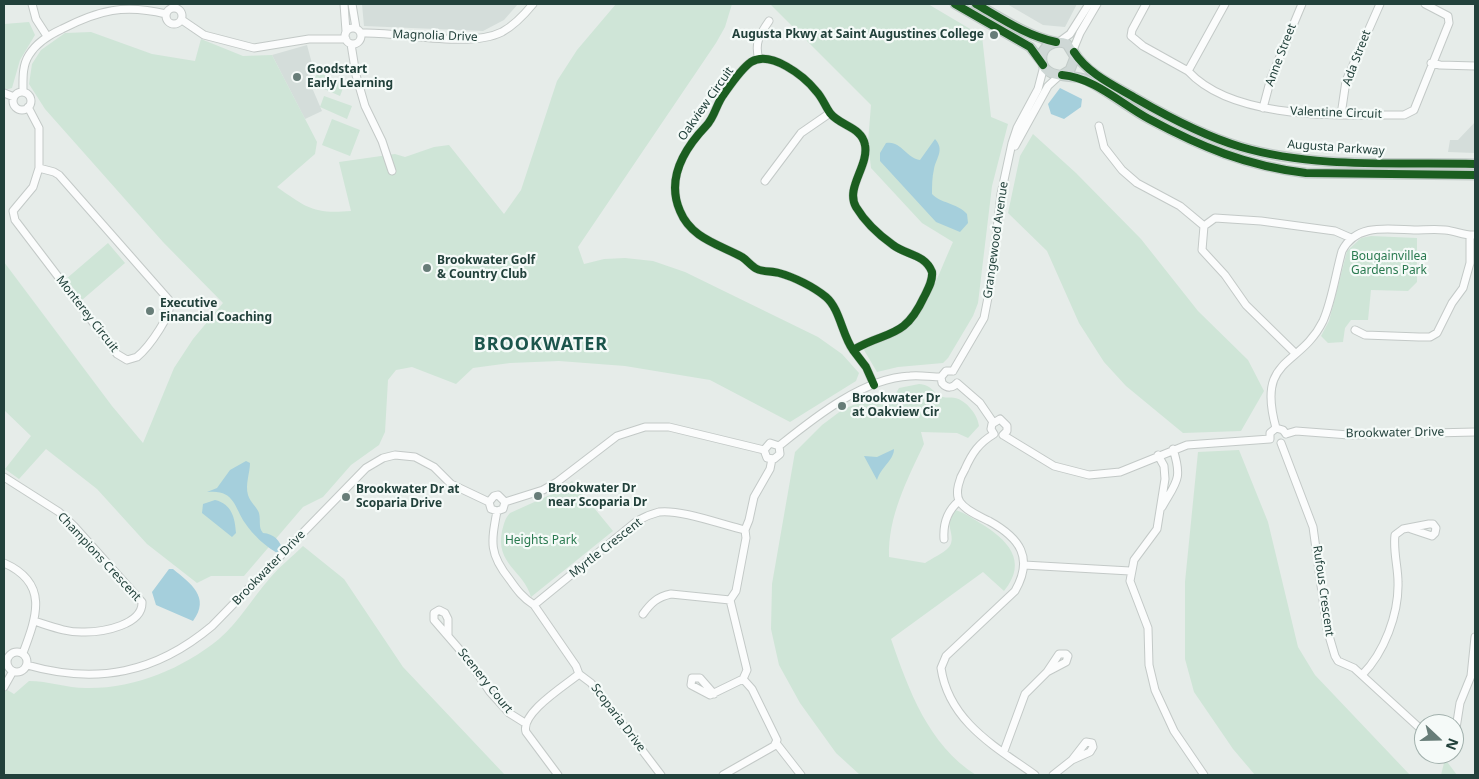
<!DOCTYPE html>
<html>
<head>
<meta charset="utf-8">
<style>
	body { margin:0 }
	#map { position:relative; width:1479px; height:779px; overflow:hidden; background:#e6ece9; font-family:"Noto Sans",sans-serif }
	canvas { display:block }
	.frame { position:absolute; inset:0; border:5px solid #22413b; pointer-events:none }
	.north { position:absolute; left:1414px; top:714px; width:50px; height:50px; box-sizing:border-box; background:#f5faf8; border:1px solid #a1b0ac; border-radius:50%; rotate:111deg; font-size:14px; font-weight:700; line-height:20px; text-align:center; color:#22413b }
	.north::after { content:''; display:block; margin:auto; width:18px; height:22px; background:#677d78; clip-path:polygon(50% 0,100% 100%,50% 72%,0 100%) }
</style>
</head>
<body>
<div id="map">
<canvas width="1479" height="779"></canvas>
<div class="frame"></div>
<div class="north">N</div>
</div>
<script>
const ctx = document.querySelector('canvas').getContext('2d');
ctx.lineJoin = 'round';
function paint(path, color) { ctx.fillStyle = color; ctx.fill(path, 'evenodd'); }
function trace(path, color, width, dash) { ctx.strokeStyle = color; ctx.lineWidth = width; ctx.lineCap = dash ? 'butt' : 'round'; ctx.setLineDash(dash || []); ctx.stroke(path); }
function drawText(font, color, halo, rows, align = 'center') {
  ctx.font = font + ' "Noto Sans",sans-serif'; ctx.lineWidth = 4.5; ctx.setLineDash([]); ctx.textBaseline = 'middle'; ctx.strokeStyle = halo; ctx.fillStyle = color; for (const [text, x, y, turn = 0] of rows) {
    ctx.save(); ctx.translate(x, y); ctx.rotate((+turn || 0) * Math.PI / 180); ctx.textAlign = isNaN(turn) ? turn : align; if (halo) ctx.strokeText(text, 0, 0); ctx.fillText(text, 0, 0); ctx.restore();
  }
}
paint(new Path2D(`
	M362 4H518L504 20 483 31 364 26Z
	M1007 4H1077L1065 27 1043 25Z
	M307 45 314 71 310 83 322 111 305 119 272 55Z
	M1475 122V153L1448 152 1450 140H1458Z`), '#d4ddda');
paint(new Path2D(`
	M616 4H732L725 27 716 43 578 247 584 264 604 259 625 258 653 261 685 272 818 337 842 354 859 373 856 381 790 422 710 380 625 366 559 361 510 363 473 368 456 384 412 367 396 370 388 380 385 432 379 445 351 465 323 497 303 507 244 576H211L197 583 147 544 97 489 46 449 19 479 5 469 31 436 4 410V262L112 406 143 443 174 368 193 339 223 303 163 242 45 109 29 84 32 64 41 50 65 33 91 32 152 54 195 61 201 39 243 56 272 55 317 142 315 154 277 187C307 208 313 214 351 211L339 162 395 154 405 157 434 147 449 145 504 214 521 190 557 81 577 50Z
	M770 4H928L982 36 991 117 1008 124 992 186 978 303 973 316 948 358 943 363 898 367 877 372 864 350 865 347C875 343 886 341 895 336 923 322 940 270 953 242L922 223 871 168 868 142 871 105Z
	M29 22 35 35 20 60 12 88 5 90 4 24Z
	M317 72 345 83 340 96 313 84Z
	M324 96 352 106 347 119 320 107Z
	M332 119 360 130 350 156 322 145Z
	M1033 134 1076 173 1141 239 1198 311 1248 360 1264 391 1241 431 1183 433 1126 386 1104 362 1079 323 1047 251 1008 213 1020 156Z
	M1371 236 1417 238V282L1408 291 1371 290 1368 320H1351L1345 328 1343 342 1328 343 1321 336 1329 321 1347 251 1361 238Z
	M108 243 125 263 82 300 66 279Z
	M919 384C933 385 932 393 943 397 946 398 951 397 955 398 966 400 978 415 979 426L968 438 957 433 921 432 924 444C907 480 888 516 889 557L925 563C932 558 943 554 949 547 958 536 941 521 955 510 964 512 972 518 980 523 1007 539 1029 561 1004 591L983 572 891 639C909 691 928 744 976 775H860L836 753 800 703 779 665 771 629 772 584 795 452 822 425 842 410 878 394 895 395 899 388Z
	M1239 450 1268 522 1298 647 1315 675 1410 775H1255L1233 749 1194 692 1185 659V582L1198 452Z
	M572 481 613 531 531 597C524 571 495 564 502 531 504 524 505 518 510 513L561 490Z
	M303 546 344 579 403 667 505 775H4V688L14 694 29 681C48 681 67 688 86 688 134 689 182 669 219 639 239 622 253 597 270 578 280 566 292 557 303 546Z
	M1445 759 1457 775H1441Z`), '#cfe5d7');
paint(new Path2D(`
	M1060 88 1082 99 1081 107 1064 119 1051 114 1048 104Z
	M935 139C945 150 936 158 934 169 932 177 932 186 932 194 940 203 957 203 967 214L968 223 960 232 936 222 880 161V153L886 143C901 140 906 158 920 160Z
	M894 449C894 460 881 467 877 480L864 456 877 457Z
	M246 461 250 463C250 473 245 484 248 495 250 502 257 507 259 513 261 521 258 527 263 533 274 534 280 540 283 551L280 554C269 550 252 534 245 523 234 506 234 489 207 492L217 488 230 470Z
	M215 500C232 504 235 518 236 533L232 537 202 513 203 504Z
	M169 569H173C190 583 211 597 193 621L156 605 152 592Z`), '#a5cfdc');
const minor = new Path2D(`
	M32 4 36 19 47 36
	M344 4 346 31
	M352 4 356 28
	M1146 4 1132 30 1131 36 1143 46 1188 71
	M1225 4 1188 71C1234 121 1341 115 1404 115L1414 110 1449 23 1448 16 1425 4
	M166 16a8 8 0 1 1 16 0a8 8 0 1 1-16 0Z
	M182 20 204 35 254 48 309 39H346
	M345 36a8 8 0 1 1 16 0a8 8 0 1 1-16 0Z
	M361 33C400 31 468 49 502 32 515 25 524 15 533 4
	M1059 42 1070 34 1089 4
	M351 44 356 75 365 106 382 141 392 171
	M1073 50 1080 33 1097 4
	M759 59C754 43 760 34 769 21
	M1431 63 1440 65 1475 66
	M23 92C23 79 22 66 29 55 37 42 49 35 62 29 99 10 124 4 166 14
	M13 101a9 9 0 1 1 18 0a9 9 0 1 1-18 0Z
	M4 93 14 97
	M28 107 39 128V168L33 187 13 211 15 220 117 354 127 360 137 357C148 348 175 312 169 300L59 175 54 172 39 168
	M1263 108 1271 78 1302 4
	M1341 115 1346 81 1380 4
	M1099 126 1104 147 1122 170 1137 183 1180 206 1204 226
	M1015 146 1048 86 1060 75
	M765 181 801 133 830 113
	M1355 330 1365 335 1419 337H1430L1437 333 1452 303 1463 288 1470 263V236
	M853 350C842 335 840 309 826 297 814 287 794 277 779 273 772 271 763 272 757 269 751 266 747 260 742 257 718 244 691 238 680 211 666 179 684 149 706 126 715 117 716 104 724 94 731 84 741 69 751 62 771 50 804 76 816 91 822 97 825 106 830 113 840 126 862 127 865 145 869 166 845 188 856 207 865 222 879 235 893 245 906 255 925 254 932 272 933 281 928 289 924 297 904 340 887 330 853 350L866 367 874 385
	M1295 353 1246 305 1225 275 1202 250 1204 226 1215 218 1261 221 1335 231 1351 238
	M953 371 984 318 991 282 1001 194 1012 143 1017 128 1038 89 1044 66
	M941 377 942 383C947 389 953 388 957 383
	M941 377 946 371H953
	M957 383 980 403 993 422
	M1276 428C1256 356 1300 368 1323 321 1332 301 1336 272 1342 251 1356 223 1388 229 1414 230 1424 230 1435 229 1445 230 1456 231 1465 236 1475 235
	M994 434C979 443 972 453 965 469 960 477 954 493 960 502 966 511 979 516 989 521 1020 538 1034 558 1015 591L946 656 941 668C949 722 996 747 1035 775
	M994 434 991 429 992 424 1000 419 1007 426V431L1003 435
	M1286 434 1296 431 1349 435 1475 432
	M1003 435 1054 466 1089 475 1120 472 1187 445 1270 439
	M1270 439V433L1276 428 1283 430 1286 434
	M1281 443 1313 527 1327 629 1335 656 1338 661 1354 668 1424 732
	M779 446C814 418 863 378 910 376 921 375 931 377 941 377
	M764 450 767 458 774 459 780 454 779 446
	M764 450 770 443 779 446
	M1158 455 1164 466 1165 479 1157 529 1134 560 1130 581 1148 628 1149 665 1155 690 1174 731 1204 775
	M4 477 59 512 74 526 142 602C143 625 103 632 85 632 67 633 50 626 34 621
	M489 502 491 509 497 511 503 509 505 502
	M489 502 494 496 498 495 505 502
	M505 502 543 490 557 482 617 436 645 427H669L764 450
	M1162 507C1176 482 1183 480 1173 449
	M497 511C491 543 489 554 510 580 517 590 523 598 534 605L576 666 579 674 591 683 661 775
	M944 539C943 524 947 511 959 501
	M4 563C49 583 37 616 23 653
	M1024 565 1130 571
	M534 605 637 521C644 517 651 514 659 512 680 509 723 525 745 530
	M643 614C651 603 657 597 671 594L730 600
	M448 635V619L445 613 439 610 434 613V620L466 657 490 692 509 713 525 723
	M7 662a10 10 0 1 1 20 0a10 10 0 1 1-20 0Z
	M27 665C97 685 156 673 212 626L366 468 383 458 395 455 415 457 434 467 451 484 489 502
	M1362 675C1384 653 1399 614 1398 582 1398 567 1393 551 1395 535L1403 529 1429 524H1433L1436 528 1435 533 1432 536 1411 529
	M4 687 13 671
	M714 694 700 678H692L691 685 710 695 743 679
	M1454 741 1460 703 1471 676 1475 637
	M776 743 801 775
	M1004 751 1025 694 1047 672 1059 654H1066L1068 656 1066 662 1047 672
	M558 775 526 732C520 713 566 685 579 674
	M723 775 774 746 777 740 752 689 743 679 747 670 730 600 736 591 746 538 745 530 749 520 754 497 770 469 772 459
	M1053 775 1072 760 1086 742 1092 743 1093 747 1090 752 1072 760`);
const major = new Path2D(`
	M955 4 1030 47 1042 62
	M976 4C1002 18 1027 36 1055 42
	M1074 52C1088 75 1115 86 1137 99 1170 118 1204 136 1241 147 1316 169 1398 162 1475 164
	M1062 75 1070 70 1075 57 1067 44C1055 39 1040 46 1042 61 1045 80 1071 74 1084 79 1107 90 1127 107 1149 119 1201 147 1247 166 1306 173L1475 175`);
trace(minor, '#c3c9c7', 9);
trace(major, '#c2cbc8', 11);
trace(minor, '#fbfcfc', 7);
trace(major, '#ced7d5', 9);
trace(new Path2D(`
	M955 4 1030 47 1043 65
	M976 4C1002 19 1027 36 1056 42
	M1074 52C1088 74 1115 86 1137 99 1170 118 1204 136 1241 147 1316 169 1398 162 1475 164
	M1062 75C1095 78 1121 104 1149 119 1201 147 1247 166 1306 173L1475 175
	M853 350C842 335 840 309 826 297 814 287 794 277 779 273 772 271 763 272 757 269 751 266 747 260 742 257 718 244 691 238 680 211 666 179 684 149 706 126 715 117 716 104 724 94 731 84 741 69 751 62 771 50 804 76 816 91 822 97 825 106 830 113 840 126 862 127 865 145 869 166 845 188 856 207 865 222 879 235 893 245 906 255 925 254 932 272 933 281 928 289 924 297 904 340 887 330 853 350L866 367 874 385`), '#1b5e20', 8);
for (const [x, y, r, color] of [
	[994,35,5,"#677d78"],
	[297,77,5,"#677d78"],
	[427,268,5,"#677d78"],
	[150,311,5,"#677d78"],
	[842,406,5,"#677d78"],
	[538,496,5,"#677d78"],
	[346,497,5,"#677d78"]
]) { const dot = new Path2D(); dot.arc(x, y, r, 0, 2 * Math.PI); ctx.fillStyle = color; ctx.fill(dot); trace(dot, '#f5faf8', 2); }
drawText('bold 12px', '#22413b', '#f5faf8', [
	["Augusta Pkwy at Saint Augustines College",984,35,"right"],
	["Goodstart",307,70],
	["Early Learning",307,84],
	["Brookwater Golf",437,261],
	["& Country Club",437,275],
	["Executive",160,304],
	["Financial Coaching",160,318],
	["Brookwater Dr",852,399],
	["at Oakview Cir",852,413],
	["Brookwater Dr",548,489],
	["near Scoparia Dr",548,503],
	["Brookwater Dr at",356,490],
	["Scoparia Drive",356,504]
], 'left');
drawText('12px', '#22413b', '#f5faf8', [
	["Magnolia Drive",435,36,2],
	["Anne Street",1281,55,-69],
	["Ada Street",1357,58,-69],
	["Oakview Circuit",706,104,-55],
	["Valentine Circuit",1336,113,2],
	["Augusta Parkway",1336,148,4],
	["Grangewood Avenue",996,240,-82],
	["Monterey Circuit",87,314,52],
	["Brookwater Drive",1395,433,-1],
	["Myrtle Crescent",606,548,-38],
	["Champions Crescent",99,557,47],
	["Brookwater Drive",269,568,-46],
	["Rufous Crescent",1323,591,82],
	["Scenery Court",485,681,51],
	["Scoparia Drive",618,718,53]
]);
drawText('12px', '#2a7a50', '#f5faf8', [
	["Bougainvillea",1389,257],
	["Gardens Park",1389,271],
	["Heights Park",541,541]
]);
ctx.letterSpacing = '1px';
drawText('bold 18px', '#1c554c', '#f5faf8', [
	["BROOKWATER",541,345]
]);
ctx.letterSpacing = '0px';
</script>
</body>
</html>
